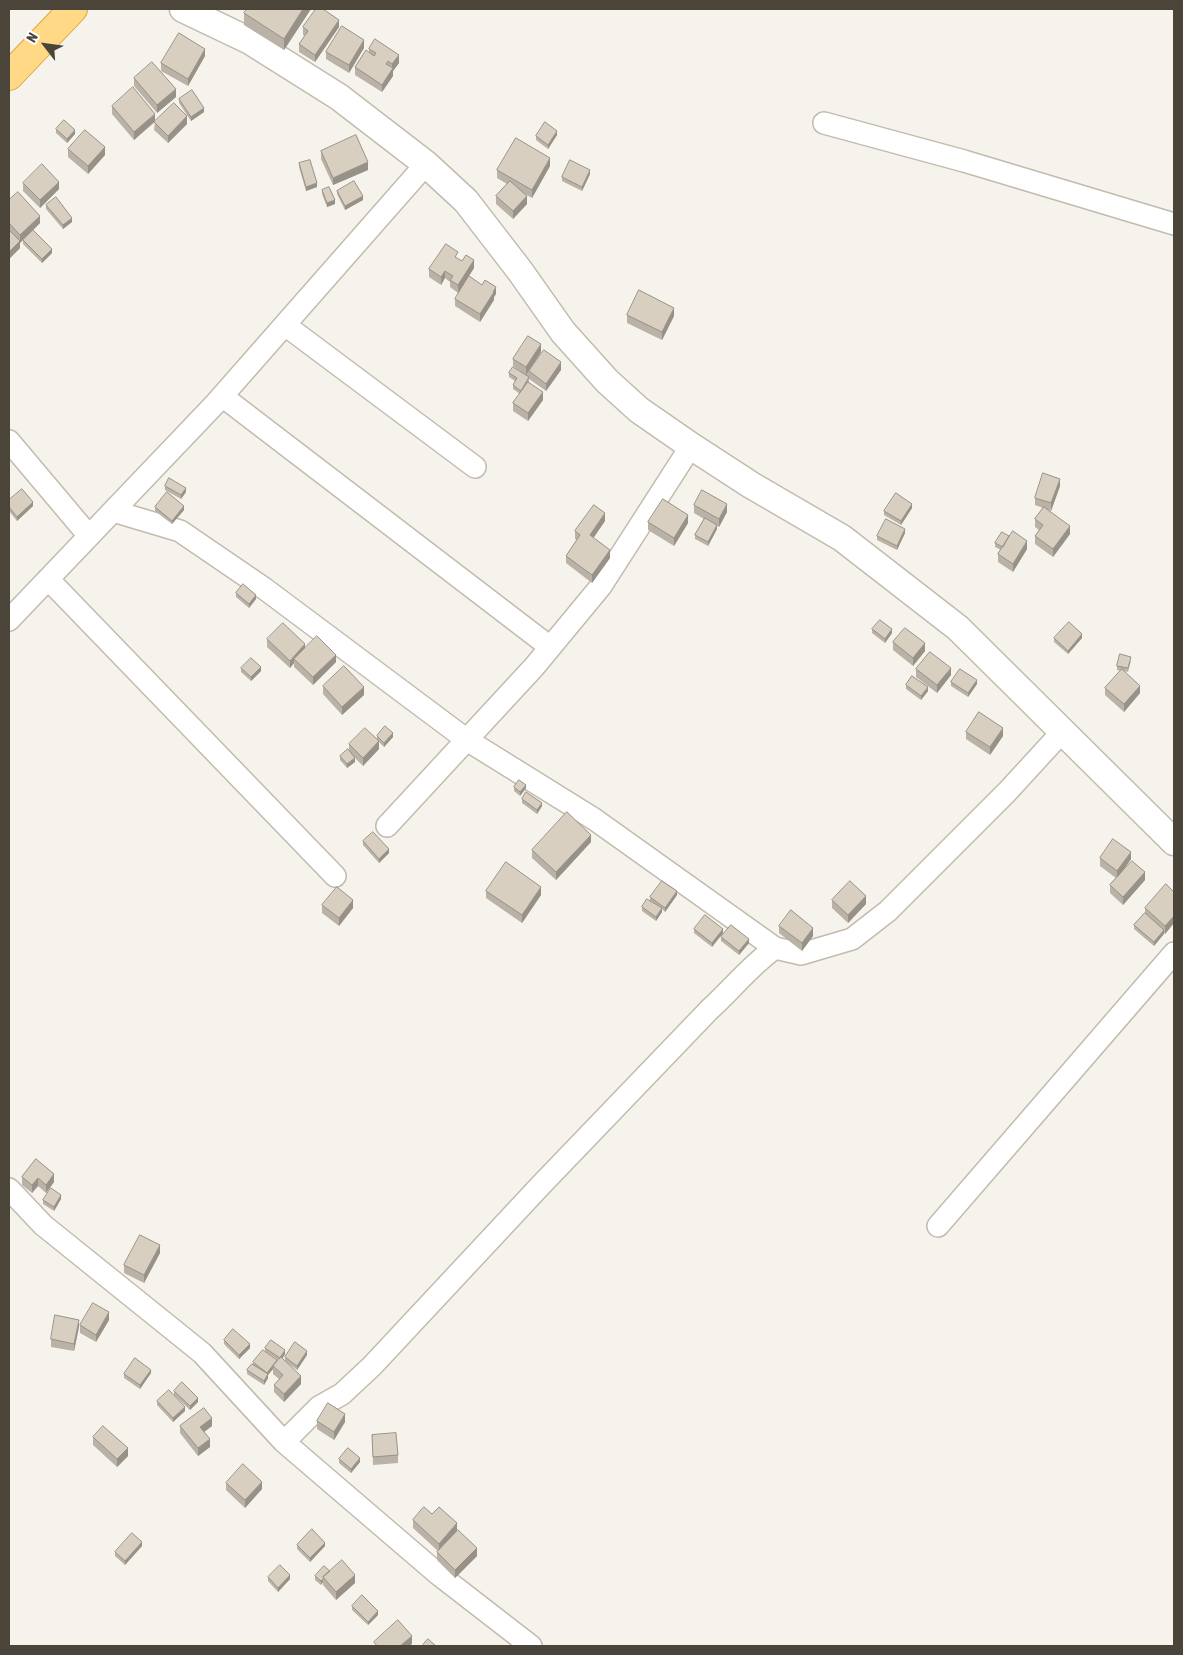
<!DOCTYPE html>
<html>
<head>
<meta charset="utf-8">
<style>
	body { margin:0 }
	#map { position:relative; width:1183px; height:1655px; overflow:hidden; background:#f6f3ec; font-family:"Asap Condensed",sans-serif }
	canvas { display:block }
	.frame { position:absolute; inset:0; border:10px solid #4b4439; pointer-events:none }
	.north { position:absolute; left:20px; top:20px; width:50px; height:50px; -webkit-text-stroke:4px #fff; paint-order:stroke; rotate:300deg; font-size:14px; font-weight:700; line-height:20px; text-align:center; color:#4b4439 }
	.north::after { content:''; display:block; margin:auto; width:18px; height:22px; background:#4b4439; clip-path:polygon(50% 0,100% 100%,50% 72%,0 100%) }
</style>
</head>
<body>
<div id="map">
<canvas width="1183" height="1655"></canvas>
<div class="frame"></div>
<div class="north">N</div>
</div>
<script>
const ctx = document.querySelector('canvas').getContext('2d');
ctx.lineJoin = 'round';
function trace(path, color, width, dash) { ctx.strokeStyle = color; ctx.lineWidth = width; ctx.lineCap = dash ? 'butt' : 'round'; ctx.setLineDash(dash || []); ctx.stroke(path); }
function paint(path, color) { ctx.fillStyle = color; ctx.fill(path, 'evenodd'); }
const minor = new Path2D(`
	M824 123 964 161 1174 224
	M285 325 475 467
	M222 396 550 647
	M9 441 89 536
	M113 511 180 531 265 589 467 740 594 819 775 948 801 954 852 939 888 911 1007 792 1062 732
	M48 579 335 876
	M9 620 216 403 426 164
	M387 826 534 667 601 586 691 446
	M9 1189 43 1225 202 1353 284 1442 438 1574 531 1646
	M938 1226 1174 953
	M284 1442 319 1407 342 1394 372 1366 541 1185 710 1009C732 989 751 965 775 948`);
const tertiary = new Path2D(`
	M183 9 250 41 339 97 426 164 466 201 520 271 563 332 607 381 639 410 691 446 751 485 842 538 958 628 1174 842`);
const trunk = new Path2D(`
	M9 76 73 9`);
trace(minor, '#c2bbae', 24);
trace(tertiary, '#c2bbae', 29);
trace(trunk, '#e0a43c', 30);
trace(minor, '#fff', 21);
trace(tertiary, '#fff', 26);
trace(trunk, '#ffd985', 28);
paint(new Path2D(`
	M311 9 284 50 244 25V13Z
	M303 27H339L315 62 299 52V44L305 36 303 35Z
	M364 48 349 73 326 59V52Z
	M369 49 399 63 393 71V76L382 92 355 75V67L369 52Z
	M205 56 188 86 161 71V63Z
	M134 78 176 97 157 113 134 86Z
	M179 99 204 112 191 121 179 103Z
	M112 106 155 121 187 124 168 143 154 130 155 122 134 140 112 114Z
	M56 129 75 134 67 143 56 133Z
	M557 135 548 149 536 140V136Z
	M68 149 105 155 88 174 68 157Z
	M321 151 368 170 333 185 321 159Z
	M299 163 317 187 306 191 299 167Z
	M550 166 532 198 525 194 527 204 513 219 496 204V196L507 184 497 178V170Z
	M590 174 582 191 562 181V177Z
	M23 183 59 189 40 208 23 191Z
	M322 190 335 204 327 207 322 194Z
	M337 191 363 200 345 210 337 194Z
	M9 200 40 223 20 243V248L9 259Z
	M46 205 72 222 63 229 46 209Z
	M23 240 52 253 42 263 23 244Z
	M458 259 474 268 458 293 450 287V282L445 278 441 285 429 277V269Z
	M496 294 494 297V300L480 322 455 306V299Z
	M627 315 674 316 662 340 627 323Z
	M541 352 531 368 561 370 546 391 529 379V382L543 400 528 421 513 411V403L520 394 513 389V385L515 381 509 377V373L521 372 513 366V359Z
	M165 486 186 492 181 499 165 490Z
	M1060 486 1051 511 1048 510 1070 534 1053 557 1035 544V536L1039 530 1035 527V519L1043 508 1035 505V498Z
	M9 500 33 506 17 521 9 511Z
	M694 505 727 512 719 527 717 526V529L708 546 695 539V535L704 519 694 513Z
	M155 507 184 510 172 524 155 511Z
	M912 508 901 525 884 515V511Z
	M605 521 593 538 610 558 592 583 566 563V556L577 540 575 539V531Z
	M648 522 688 523 674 546 648 530Z
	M905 533 897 550 877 540V536Z
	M1009 538 1027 549 1013 572 998 562V554L1001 550 995 547V543Z
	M236 593 256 599 249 608 236 597Z
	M872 629 892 633 885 643 872 633Z
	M1054 638H1082L1068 654 1054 642Z
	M267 639 305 648 336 662 313 685 294 667V663L290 668 267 647Z
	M893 642 925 651 913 666 893 650Z
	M1131 661 1128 672 1124 671 1140 693 1124 712 1105 695V688L1121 671 1117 670V666Z
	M241 668 261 671 251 681 241 672Z
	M916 669 951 675 937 693 916 677Z
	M951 682 977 684 968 697 951 686Z
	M906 685 928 691 921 700 906 689Z
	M323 686 364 695 342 715 323 694Z
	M966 732 1003 736 990 755 966 739Z
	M377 736 393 737 384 747 379 742V749L363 766 355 758V762L347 768 340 760V756L349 750V744L377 739Z
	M514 787 526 788 520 796 514 791Z
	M522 799 542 806 537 814 522 803Z
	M363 841 389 853 379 863 363 845Z
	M591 842 556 880 532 858V850Z
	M1100 858 1131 859 1123 871 1145 880 1123 905 1110 893V885L1116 878 1100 866Z
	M486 891 541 895 522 923 486 898Z
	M1174 892V923L1165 934 1164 933 1154 946 1134 929V925L1145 913V908Z
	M677 895 665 912 662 909V912L656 921 642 911V907L650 901V897Z
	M832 900 866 904 848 923 832 908Z
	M322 905 353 908 339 926 322 913Z
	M779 926 813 936 802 951 779 933Z
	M694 929 723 933 712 947 694 933Z
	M721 937 749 943 739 955 721 941Z
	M36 1159 54 1182 46 1193 38 1186 32 1193 22 1185V1177Z
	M61 1199 54 1211 43 1204V1200Z
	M160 1253 144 1283 124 1273V1265Z
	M109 1320 96 1342 80 1333V1325Z
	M79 1327 74 1351 51 1347V1339Z
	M224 1340 250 1348 239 1359 224 1344Z
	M265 1348 285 1354 282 1359 301 1384 284 1402 274 1392V1385L279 1379 273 1374V1369L268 1375V1378L264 1385 247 1374V1370L253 1365V1362H277L278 1360 265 1351Z
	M307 1355 297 1370 285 1361V1357Z
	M151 1373 140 1389 124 1378V1374Z
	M174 1391 198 1402 190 1410 174 1395Z
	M157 1401 185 1411 173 1422 157 1405Z
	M317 1421 345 1422 334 1440 317 1429Z
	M180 1426H212L204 1432 210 1447 198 1456 180 1433Z
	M372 1435 398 1455V1463L373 1465Z
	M93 1437 128 1456 117 1467 93 1445Z
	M339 1459 360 1462 351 1473 339 1463Z
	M226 1483 262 1489 245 1508 226 1490Z
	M432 1514 457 1531 451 1538 477 1556 455 1578 437 1560V1552L438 1551 413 1528V1520Z
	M297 1545 325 1546 310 1562 297 1549Z
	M142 1546 125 1565 115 1556V1552Z
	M330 1571 355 1583 336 1600 323 1585V1582L321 1585 315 1580V1576Z
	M268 1577 290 1579 278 1592 268 1581Z
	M352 1606 378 1615 368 1625 352 1610Z`), '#bab2a6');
paint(new Path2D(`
	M303 9H311L284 50V39Z
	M339 20V27L315 62V55Z
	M364 40V48L349 73V65Z
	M205 49V56L188 86V79Z
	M399 55V63L393 71V76L382 92V85L392 69V64Z
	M176 89V97L157 113V105Z
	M204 108V112L191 121V117Z
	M155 114V121L134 140V132Z
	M187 116V124L168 143V136Z
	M75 130V134L67 143V139Z
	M557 131V135L548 149V145Z
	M105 147V155L88 174V166Z
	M550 158V166L532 198V190Z
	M368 162V170L333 185V178Z
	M590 170V174L582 191V187Z
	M59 182V189L40 208V200Z
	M317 183V187L306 191V187Z
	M363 196V200L345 210V206Z
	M527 196V204L513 219V211Z
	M335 200V204L327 207V203Z
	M40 216V223L20 243V248L9 259V252L20 241V235Z
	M72 218V222L63 229V225Z
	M52 249V253L42 263V259Z
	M474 260V268L458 293V285Z
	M445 271V278L441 285V277Z
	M496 287V294L494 297V300L480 322V314Z
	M674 308V316L662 340V332Z
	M541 344V352L526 375V367Z
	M561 362V370L546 391V384Z
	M543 392V400L528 421V413Z
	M1060 479V486L1051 511V503Z
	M186 488V492L181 499V495Z
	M33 502V506L17 521V517Z
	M727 504V512L719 527V519Z
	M912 504V508L901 525V521Z
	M184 506V510L172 524V521Z
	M605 513V521L590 543V535Z
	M688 515V523L674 546V538Z
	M717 525V529L708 546V542Z
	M1070 526V534L1053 557V549Z
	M905 529V533L897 550V546Z
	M1027 541V549L1013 572V564Z
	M610 550V558L592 583V575Z
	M256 595V599L249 608V604Z
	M892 629V633L885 643V639Z
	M1082 634V638L1068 654V651Z
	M925 643V651L913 666V658Z
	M305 644V652L294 659V663L290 668V661Z
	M336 655V662L313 685V677Z
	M261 667V671L251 681V677Z
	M951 668V675L937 693V685Z
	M977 680V684L968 697V693Z
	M1140 686V693L1124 712V704Z
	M364 687V695L342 715V707Z
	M928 687V691L921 700V696Z
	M1003 728V736L990 755V747Z
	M393 733V737L384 747V743Z
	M379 741V749L363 766V758Z
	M355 758V762L347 768V764Z
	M526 785V788L520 796V792Z
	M542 803V806L537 814V810Z
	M591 835V842L556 880V872Z
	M389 849V853L379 863V859Z
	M1131 852V859L1117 878V871Z
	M1145 872V880L1123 905V897Z
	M541 887V895L522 923V915Z
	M677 891V895L665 912V908Z
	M866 896V904L848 923V915Z
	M353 900V908L339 926V918Z
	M662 908V912L656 921V917Z
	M1174 916V923L1165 934V926Z
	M813 928V936L802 951V943Z
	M723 929V933L712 947V943Z
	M1164 930V934L1154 946V942Z
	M749 939V943L739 955V951Z
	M54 1174V1182L46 1193V1185Z
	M38 1178V1186L32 1193V1185Z
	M61 1195V1199L54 1211V1207Z
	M160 1245V1253L144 1283V1275Z
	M109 1312V1320L96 1342V1335Z
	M79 1320V1327L74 1351V1344Z
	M250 1344V1348L239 1359V1355Z
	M285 1350V1354L280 1362V1358Z
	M307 1351V1355L297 1370V1366Z
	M277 1360V1364L273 1366V1369L268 1375V1378L264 1385V1381L267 1376V1373Z
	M151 1370V1373L140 1389V1385Z
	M301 1376V1384L284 1402V1394Z
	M198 1398V1402L190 1410V1406Z
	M185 1407V1411L173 1422V1418Z
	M345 1414V1422L334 1440V1432Z
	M212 1418V1426L200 1435V1427Z
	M210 1439V1447L198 1456V1448Z
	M128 1448V1456L117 1467V1459Z
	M360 1458V1462L351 1473V1469Z
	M262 1482V1489L245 1508V1500Z
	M457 1523V1531L439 1552V1544Z
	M142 1542V1546L125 1565V1561Z
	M325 1543V1546L310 1562V1558Z
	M477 1548V1556L455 1578V1570Z
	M290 1575V1579L278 1592V1588Z
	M355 1575V1583L336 1600V1592Z
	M323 1578V1582L321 1585V1581Z
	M378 1611V1615L368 1625V1622Z
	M412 1636V1644L409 1646H400Z`), '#979187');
const building = new Path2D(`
	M247 9H303L284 39 244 13Z
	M316 9H323L339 20 315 55 299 44 308 31 303 27Z
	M342 26 364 40 349 65 326 52Z
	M179 33 205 49 188 79 161 63Z
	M375 39 399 55 392 64 388 61 386 64 393 68 382 85 355 67 366 50 374 56 376 53 369 49Z
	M152 62 176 89 157 105 134 78Z
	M133 87 155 114 134 132 112 106Z
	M192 90 204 108 191 117 179 99Z
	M174 103 187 116 168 136 154 122Z
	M64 120 75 130 67 139 56 129Z
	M545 122 557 131 548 145 536 136Z
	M85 130 105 147 88 166 68 149Z
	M356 135 368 162 333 178 321 151Z
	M516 138 550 158 532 190 497 170Z
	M310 160 317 183 306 187 299 163Z
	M570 160 590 170 582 187 562 177Z
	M42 164 59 182 40 200 23 183Z
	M354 181 363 196 345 206 337 191Z
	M510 181 527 196 513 211 496 196Z
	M329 187 335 200 327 203 322 190Z
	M18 192 40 216 20 235 9 223V200Z
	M56 197 72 218 63 225 46 205Z
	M9 230 20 241 9 252Z
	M33 230 52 249 42 259 23 240Z
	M446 244 458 252 455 257 462 261 466 255 474 260 458 285 450 280 453 276 445 271 441 277 429 269Z
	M469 276 482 285 485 280 496 287 493 292H494L480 314 455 299Z
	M639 290 674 308 662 332 627 315Z
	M528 336 541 344 526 367 513 359Z
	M544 350 561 362 546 384 529 371Z
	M513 367 529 377 521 391 513 385 517 378 509 373Z
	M528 382 543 392 528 413 513 403Z
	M1043 473 1060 479 1051 503 1035 498Z
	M169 478 186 488 181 495 165 486Z
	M22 489 33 502 17 517 9 507V500Z
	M702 490 727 504 719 519 694 505Z
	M167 492 184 506 172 521 155 507Z
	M896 493 912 504 901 521 884 511Z
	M663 499 688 515 674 538 648 522Z
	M594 505 605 513 590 535 610 550 592 575 566 556 580 535 575 531Z
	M1044 507 1070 526 1053 549 1035 536 1043 525 1035 519Z
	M705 518 717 525 708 542 695 535Z
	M886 519 905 529 897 546 877 536Z
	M1013 531 1027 541 1013 564 998 554Z
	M1002 532 1009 536 1003 547 995 543Z
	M243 584 256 595 249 604 236 593Z
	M880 620 892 629 885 639 872 629Z
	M1069 622 1082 634 1068 651 1054 638Z
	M283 623 305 644 290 661 267 639Z
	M905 628 925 643 913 658 893 642Z
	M317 636 336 655 313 677 294 659Z
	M930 652 951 668 937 685 916 669Z
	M1120 654 1131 657 1128 668 1117 666Z
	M251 658 261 667 251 677 241 668Z
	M344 666 364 687 342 707 323 686Z
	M960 669 977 680 968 693 951 682Z
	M1122 669 1140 686 1124 704 1105 688Z
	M912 676 928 687 921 696 906 685Z
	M979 712 1003 728 990 747 966 732Z
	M385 726 393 733 384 743 377 736Z
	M365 728 379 741 363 758 349 744Z
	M348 749 355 758 347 764 340 756Z
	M519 780 526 785 520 792 514 787Z
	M526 792 542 803 537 810 522 799Z
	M567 812 591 835 556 872 532 850Z
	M373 832 389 849 379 859 363 841Z
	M1113 839 1131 852 1117 871 1100 858Z
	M1132 861 1145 872 1123 897 1110 885Z
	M506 862 541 887 522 915 486 891Z
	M662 881 677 891 665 908 650 897Z
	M850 881 866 896 848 915 832 900Z
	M1166 884 1174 892V916L1165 926 1145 908Z
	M337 887 353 900 339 918 322 905Z
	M647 899 662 908 656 917 642 907Z
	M791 910 813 928 802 943 779 926Z
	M1145 913 1164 930 1154 942 1134 925Z
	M705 915 723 929 712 943 694 929Z
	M731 925 749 939 739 951 721 937Z
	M36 1159 54 1174 46 1185 38 1178 32 1185 22 1177Z
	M51 1188 61 1195 54 1207 43 1200Z
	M140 1235 160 1245 144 1275 124 1265Z
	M93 1303 109 1312 96 1335 80 1325Z
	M55 1315 79 1320 74 1344 51 1339Z
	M233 1329 250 1344 239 1355 224 1340Z
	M271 1340 285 1350 280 1358 265 1348Z
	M295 1342 307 1351 297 1366 285 1357Z
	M263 1350 277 1360 267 1373 253 1362Z
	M281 1357 301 1376 284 1394 274 1385 283 1375 273 1366Z
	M135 1358 151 1370 140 1385 124 1374Z
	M252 1364 268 1374 264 1381 247 1370Z
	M182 1382 198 1398 190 1406 174 1391Z
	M169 1390 185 1407 173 1418 157 1401Z
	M328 1403 345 1414 334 1432 317 1421Z
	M204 1408 212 1418 200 1427 210 1439 198 1448 180 1426Z
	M103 1426 128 1448 117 1459 93 1437Z
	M396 1433 398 1455 373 1457 372 1435Z
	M348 1448 360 1458 351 1469 339 1459Z
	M243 1464 262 1482 245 1500 226 1483Z
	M424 1507 432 1514 439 1507 457 1523 439 1544 413 1520Z
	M312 1529 325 1543 310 1558 297 1545Z
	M458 1530 477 1548 455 1570 437 1552Z
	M132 1533 142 1542 125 1561 115 1552Z
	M342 1560 355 1575 336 1592 323 1577Z
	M280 1565 290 1575 278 1588 268 1577Z
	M324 1566 330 1571 323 1577 324 1578 321 1581 315 1576Z
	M362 1595 378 1611 368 1622 352 1606Z
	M398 1620 412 1636 400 1646H377L374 1642Z
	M428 1639 436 1646H422Z`);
paint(building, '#d8cfc1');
trace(building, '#979187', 1);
</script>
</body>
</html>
